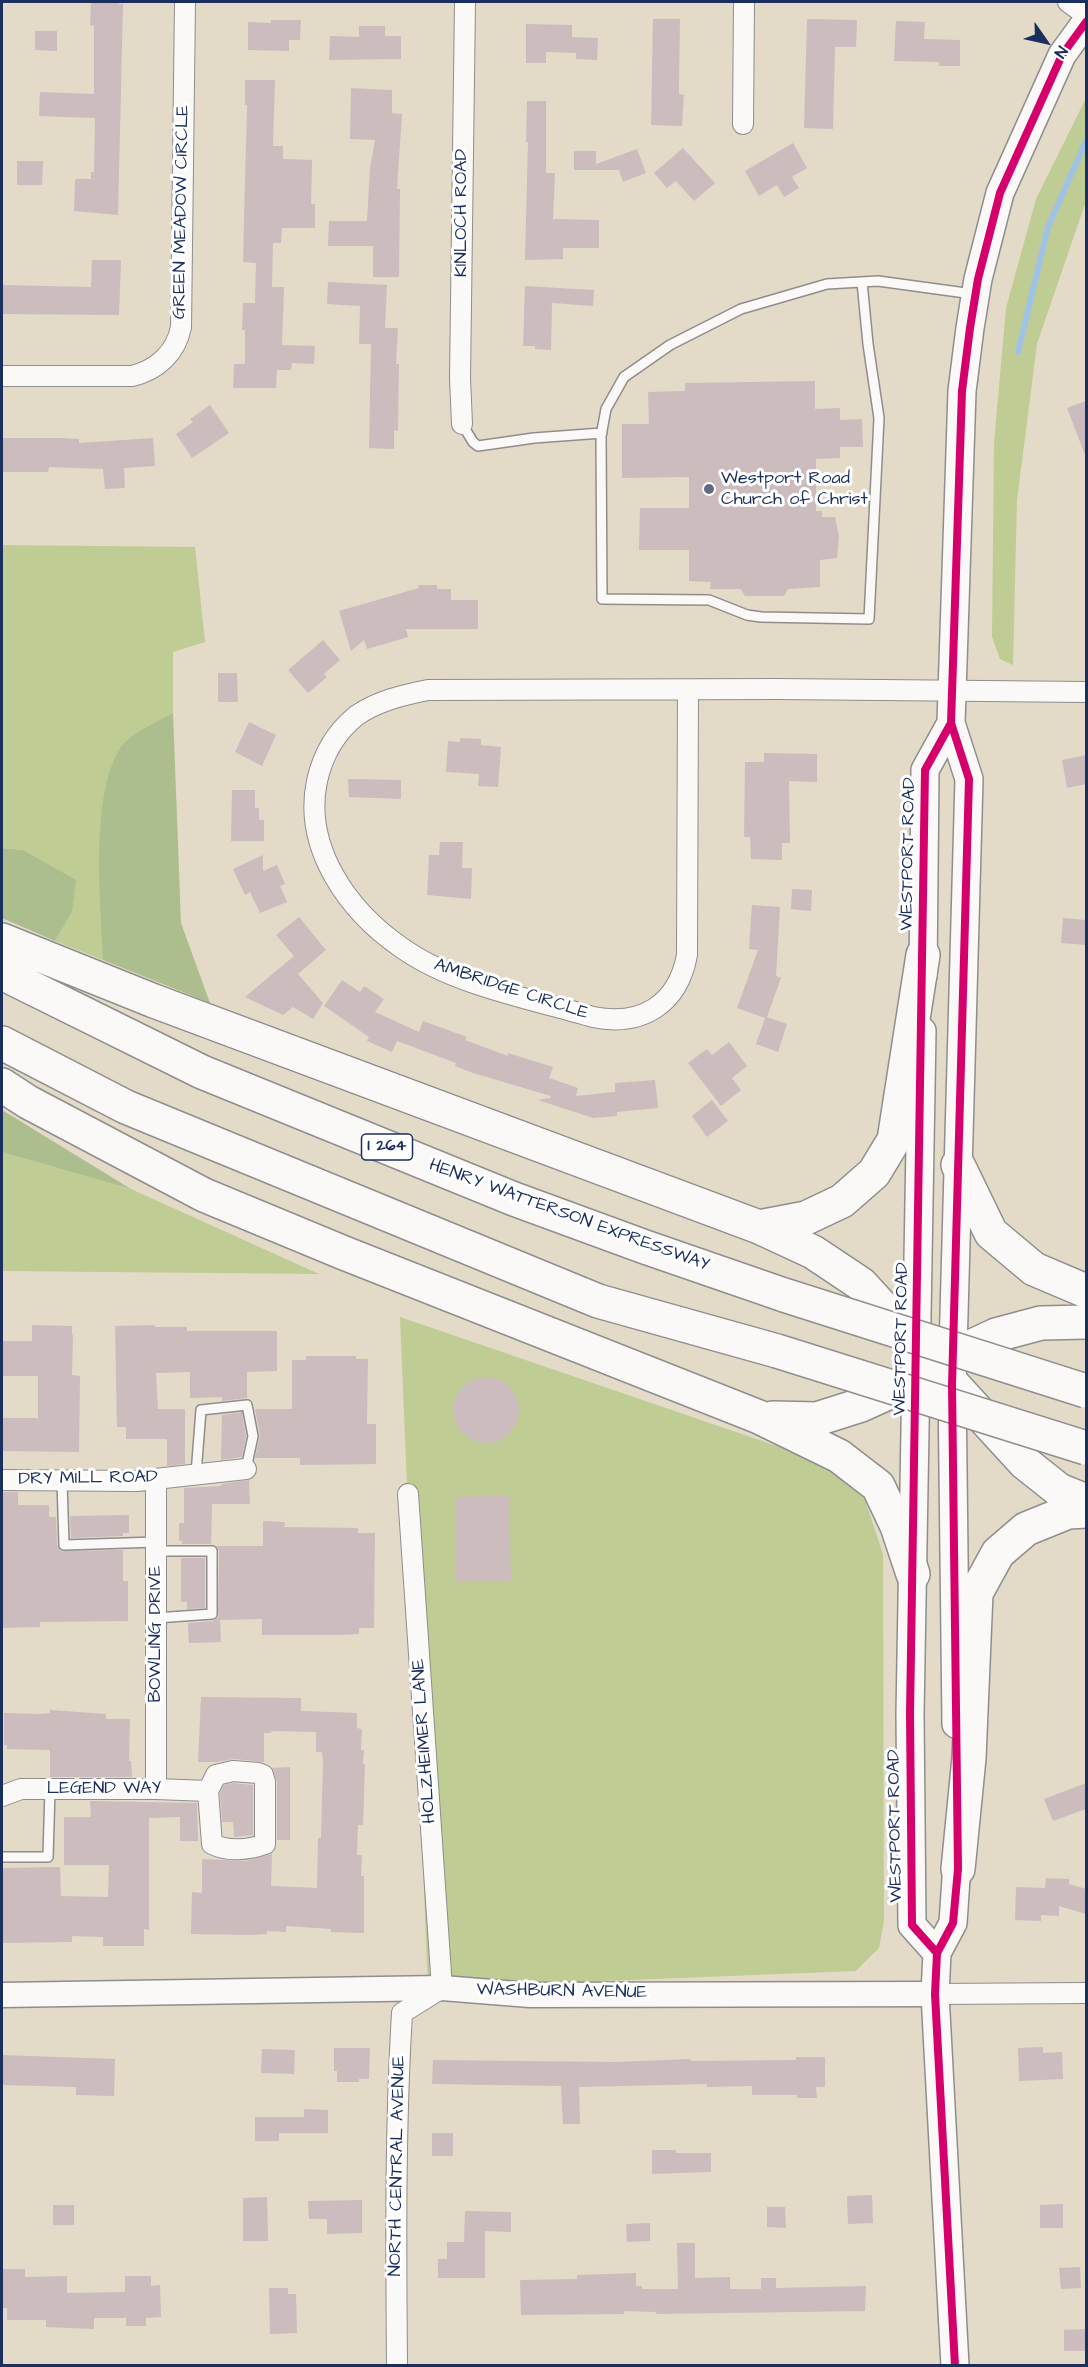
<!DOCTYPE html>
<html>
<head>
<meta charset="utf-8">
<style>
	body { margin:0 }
	#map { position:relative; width:1088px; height:2367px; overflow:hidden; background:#e3dac8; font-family:"Architects Daughter",sans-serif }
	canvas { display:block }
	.frame { position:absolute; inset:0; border:3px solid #1b2f5e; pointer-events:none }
	.north { position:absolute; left:1016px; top:12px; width:60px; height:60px; -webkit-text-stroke:4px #fff; paint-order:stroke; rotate:124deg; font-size:16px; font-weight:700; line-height:24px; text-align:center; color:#1b2f5e }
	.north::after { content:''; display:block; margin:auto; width:21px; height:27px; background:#1b2f5e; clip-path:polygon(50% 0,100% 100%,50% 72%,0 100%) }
</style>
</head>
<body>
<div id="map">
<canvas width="1088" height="2367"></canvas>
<div class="frame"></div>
<div class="north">N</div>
</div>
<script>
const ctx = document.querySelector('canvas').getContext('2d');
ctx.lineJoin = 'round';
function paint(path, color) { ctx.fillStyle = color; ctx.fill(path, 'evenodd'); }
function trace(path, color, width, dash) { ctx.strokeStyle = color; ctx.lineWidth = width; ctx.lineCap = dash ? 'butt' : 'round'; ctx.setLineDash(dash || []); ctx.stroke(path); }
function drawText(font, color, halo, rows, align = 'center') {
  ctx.font = font + ' "Architects Daughter",sans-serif'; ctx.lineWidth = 6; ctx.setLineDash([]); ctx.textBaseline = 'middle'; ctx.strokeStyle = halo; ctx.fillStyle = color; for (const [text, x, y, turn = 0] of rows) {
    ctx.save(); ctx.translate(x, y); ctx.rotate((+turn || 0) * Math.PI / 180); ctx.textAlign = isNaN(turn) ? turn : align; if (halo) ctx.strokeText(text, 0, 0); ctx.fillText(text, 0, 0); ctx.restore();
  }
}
paint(new Path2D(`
	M1086 98V201L1037 344 1017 500 1013 665 1000 659 992 637 994 443 1006 308 1036 199Z
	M2 545 195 547 205 642 173 652V713L127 740 100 828 103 960 55 941 72 912 23 850 2 848Z
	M2 1152 131 1189 319 1274 2 1271Z
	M400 1317 809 1457 856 1486 865 1500 883 1554 884 1921 879 1948 856 1971 428 1988Z`), '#bfcd94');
paint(new Path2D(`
	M173 713 181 923 210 1003 103 960C101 906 88 781 126 741 137 731 160 720 173 713Z
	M2 848 23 850 76 880 72 912 55 941 2 918Z
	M2 1110 131 1189 2 1152Z`), '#adbe8e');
trace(new Path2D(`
	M1018 352 1048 227 1086 141`), '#a0c2e5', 6);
paint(new Path2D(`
	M91 2H119V4H123L118 215 74 211 75 179H91V172H94L95 118 39 116 40 92 94 94V26L90 25Z
	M653 19H680L679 82V94L684 95 682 126 651 125Z
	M807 19 857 20 856 47H835L833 129 804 128Z
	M271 20H301L300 40H289V51L248 50V22L271 23Z
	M896 21 925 22 924 39 960 40V66H939V62L894 61Z
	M526 24 572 25V37L598 38 597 60 576 59V53L546 52V63H526Z
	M359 26H385V36H401V59L329 60 330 36 359 37Z
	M35 31H57V51L35 50Z
	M245 80H275L273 146H283V159L312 160 311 204H315V228H282L281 243H273L272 287H284L282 345 315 346 314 364 292 363 291 370H277L276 388H233L234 364H245V330H242L243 303H255L256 263 243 262 247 105H245Z
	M351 88 392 90V113L402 114 397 189H400L399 277H373V246H328L329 221H367L370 168 375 140 350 139Z
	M527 101H546V173H555L553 219 599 220V248H563V259L525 260 528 142H526Z
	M793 143 807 168 792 177 799 188 784 197 777 185 759 196 745 171Z
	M683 148 715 183 694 201 676 181 667 188 654 173Z
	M637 149 646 173 623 182 619 170H574V151H596V164Z
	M17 161H43L42 185H17Z
	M92 260H121L119 315 2 314V285L91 287Z
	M328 282 387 285 385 328H398L396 364H399L398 431 394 430V449L369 448 371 344H359L360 306 327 304Z
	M525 286 594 290 593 306 552 303 551 350 535 349V346H523Z
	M815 381V409L840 408V420L862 419 863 447H840V458L816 459V511H822V517H835L839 536 837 558 820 560V587L788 589 784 596H745L741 589H710L711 582 689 581V550H639L640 508H689V477L622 478V424H649L648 392 685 391V383Z
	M1086 401V454L1085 455 1067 408Z
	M210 405 229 433 192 458 176 434 193 422 190 419Z
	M3 438H63L79 439V443L153 438 155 466 124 468 125 488 105 489 103 469 49 467 48 472H2Z
	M418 585H437V589H451V600H478V629H406L408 637 367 649 364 640 351 651 339 611 419 588Z
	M323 640 340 660 324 674 327 677 308 693 288 670Z
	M218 673H237L238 702H218Z
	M249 722 276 735 262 766 235 752Z
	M460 738 481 739V745L501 747 498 787 478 786 479 774 446 772 448 741 460 742Z
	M764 753 817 754V782L789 781 790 843H782V860L751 859 750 837H744L745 762H764Z
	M1086 755V784L1067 788 1062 760Z
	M348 779 401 780V799L349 797Z
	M232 790H255V808H259V820H264V841H231Z
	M440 842H463L462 868H472L471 899 427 895 429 855H439Z
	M263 855V871L277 865 285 884 280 886 287 902 260 913 250 892 245 895 233 869Z
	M792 889 812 890 811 911 791 909Z
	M752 905 780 907 776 976 781 978 767 1017 787 1024 778 1052 756 1044 765 1018 737 1008 758 950 749 949Z
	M299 917 326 950 298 974 323 1003 313 1019 293 1007 283 1015 245 997 294 956 276 935Z
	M1063 918 1086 920V945L1061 943Z
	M342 980 360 992 364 986 384 999 375 1012 419 1032 423 1021 467 1037 465 1040 508 1056V1053L553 1067 549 1078 578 1088 576 1096 615 1092V1083L655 1080 658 1108 617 1112V1116L593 1118 538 1100 550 1098 551 1096 473 1073 455 1066 456 1063 397 1041 392 1052 367 1041 369 1037 324 1006Z
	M729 1042 747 1066 732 1078 741 1090 721 1106 688 1063 707 1049 712 1055Z
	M712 1100 728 1121 707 1137 692 1116Z
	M32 1325 72 1326V1335H73L72 1375 80 1376 79 1452 2 1451V1418H38V1376H2V1341H32Z
	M155 1325V1327H187V1331H277V1371L247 1372V1398L222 1401V1397L190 1398V1372L156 1373 158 1409H185V1464L167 1466V1439H126V1427H117L115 1326Z
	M306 1356H356V1359H368L367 1424H376V1464L300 1465V1458H255L260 1435 255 1409H292V1360H306Z
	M453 1410a33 33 0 1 1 66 0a33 33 0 1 1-66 0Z
	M242 1412 246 1436 242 1457 221 1460 222 1415Z
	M249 1480 250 1504H212L211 1544H182V1541H179V1523H184V1488L221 1486V1484Z
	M2 1492H18V1505H49V1517H56L57 1545 61 1551 123 1550V1581H128V1621L40 1622V1627L2 1628Z
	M509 1495 511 1581 456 1582 455 1497Z
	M129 1515V1533H123V1536L71 1538 70 1516Z
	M263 1521 285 1522 284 1527 358 1528V1533H375L374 1628H359V1634L338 1635H262V1619L220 1620 221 1642 189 1643 188 1623 213 1621 218 1617 219 1551 216 1546H263Z
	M181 1558H205V1608L187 1609V1602H181Z
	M201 1697 301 1698V1711L357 1713V1728L362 1729 361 1750H364L363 1764H365L363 1825H358L357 1855H362L361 1876H364V1933L331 1932V1929L286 1926V1932L267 1931V1934L252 1935 191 1934 192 1892 202 1893V1859L246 1861 272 1854 271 1886 317 1888 318 1838H321L323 1762 322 1752H316V1732L271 1731 272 1733H264V1762L234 1759 217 1762H198Z
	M50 1710 106 1714V1719H130L129 1761H131L132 1777H50V1750L7 1749V1745H4V1713L42 1714 50 1713Z
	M290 1767V1840H277V1782L272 1768Z
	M234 1783 253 1785V1835L234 1837 233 1822H222L220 1793 224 1785Z
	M1086 1783V1809L1053 1821 1044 1799Z
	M90 1801 197 1803 198 1841H180V1817L149 1818V1930L144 1929V1946H103V1937L72 1936V1942L2 1943V1868L60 1867 61 1896 108 1897 109 1865H64V1817H91Z
	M1046 1878 1069 1879V1884L1086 1889V1914L1059 1906V1916L1041 1915V1921L1015 1920 1016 1887 1045 1888Z
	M1043 2047V2053L1062 2052 1063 2079 1019 2081 1018 2048Z
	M334 2048H370L369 2079H359V2082H337V2071H334Z
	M262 2049 295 2050 294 2074 261 2073Z
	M2 2055 115 2059 114 2096 76 2095V2087L2 2085Z
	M796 2057H825V2087H816L817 2098H797V2095H752V2086L707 2087V2084L579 2087 580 2124H563L561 2086 432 2084 433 2060 616 2062 691 2059V2061L796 2060Z
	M304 2109 328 2110V2133H279V2141H255V2117H304Z
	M432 2133H453V2156H432Z
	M652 2150H676V2153H711V2172L652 2174Z
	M872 2195 873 2223 848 2224 847 2196Z
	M267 2197 268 2241H243V2198Z
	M362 2200V2233L327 2234V2219H309L308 2201Z
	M1063 2204V2228H1040V2205Z
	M53 2205H74V2225H53Z
	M767 2207H785L786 2228 767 2227Z
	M465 2211 511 2212V2232L485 2231V2278H438V2259H447V2242H464Z
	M650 2223V2241L627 2242 626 2224Z
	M677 2243H695V2278L730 2277V2289H761V2278H776V2288L866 2286 865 2311 656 2314V2312L624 2311V2314L521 2315 520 2280 577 2279V2275L636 2273V2286H642V2289H678Z
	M1080 2267 1081 2288 1061 2289 1059 2268Z
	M2 2269H25V2277L67 2276V2293L125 2292V2276H151V2286L160 2285 161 2317 146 2318V2326H126V2318H94V2329L46 2327V2320H7V2308H2Z
	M269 2288H288V2294H296L297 2333 270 2334Z
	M1085 2329 1086 2351H1064V2330Z`), '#ccbcbe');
const service = new Path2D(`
	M862 282 868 344 879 418 869 619 761 617 747 615 709 600 602 599 601 436 606 409 624 377 670 345 741 309 827 284 878 281 973 294
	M462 424 473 442 478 446 534 438 602 433
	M196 1474 201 1410 247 1405 253 1436 246 1469
	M62 1481 64 1545 156 1542
	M156 1551H212V1614L156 1618
	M2 1857H48L50 1789`);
const minor = new Path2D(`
	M1068 2 1086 15
	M743 124 744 2
	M2 376H132C157 370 176 353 181 327L185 2
	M462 424 460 378 465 2
	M688 690 687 955C678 1004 642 1027 593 1017 532 999 454 985 402 948 348 911 303 848 317 781 323 754 335 733 356 716 377 701 403 695 428 690L778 689 1086 692
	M156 1479V1789
	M2 1480 137 1481 246 1469
	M233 1771 258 1773 263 1775 265 1782V1844C249 1850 228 1852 212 1844L208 1791 216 1775Z
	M2 1796 21 1789H156L208 1791
	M935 1994 1086 1993
	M397 2366C396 2248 395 2130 402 2013L442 1988 408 1494`);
const tertiary = new Path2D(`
	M2 1995 442 1988 530 1995 935 1994`);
const secondary = new Path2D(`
	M923 975 925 770 951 723
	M922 1031 910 1714 912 1925 937 1953
	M956 1724 952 1385 969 779 951 723 962 391 970 328 978 279 1000 193 1062 55 1086 22
	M955 2366 935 1994 937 1953 953 1923 958 1849`);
const motorway = new Path2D(`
	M2 940 154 1001 759 1227 813 1252 861 1284 1025 1463 1059 1490 1086 1501
	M2 973 202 1072 514 1199 645 1247 784 1295
	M2 1043 126 1107 598 1301 777 1351
	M2 1085 28 1102 204 1195 344 1253 759 1417 839 1456 878 1486 897 1526 913 1574
	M958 1165 991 1233 1034 1269 1086 1291
	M759 1227 806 1218 842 1201 874 1173 894 1140 923 955
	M773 1418 817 1419 861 1405 916 1380 953 1355 996 1335 1041 1323 1086 1322
	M958 1869 969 1758 976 1593 998 1553 1026 1529 1068 1512 1086 1511`);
trace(service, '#8f8e8d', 12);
trace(minor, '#8f8e8d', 22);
trace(tertiary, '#8f8e8d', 27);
trace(secondary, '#8f8e8d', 30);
trace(motorway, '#8f8e8d', 36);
trace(service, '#fbf9f7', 9);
trace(minor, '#fbf9f7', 20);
trace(tertiary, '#fbf9f7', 24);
trace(secondary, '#fbf9f7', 27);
trace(motorway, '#fbf9f7', 33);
const motorwayBridge = new Path2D(`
	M784 1295 1086 1391
	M777 1351 1086 1448`);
trace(motorwayBridge, '#8f8e8d', 36, []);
trace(motorwayBridge, '#fbf9f7', 33);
trace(new Path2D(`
	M937 1953 912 1925 910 1714 925 770 951 723
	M955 2366 935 1994 937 1953 953 1923 958 1869 952 1385 969 779 951 723 962 391 970 328 978 279 1000 193 1062 55 1086 22`), '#d6006c', 8);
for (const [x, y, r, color] of [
	[709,489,6,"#616b83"]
]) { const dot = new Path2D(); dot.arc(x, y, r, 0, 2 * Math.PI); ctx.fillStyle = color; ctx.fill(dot); trace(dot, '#fff', 2); }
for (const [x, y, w] of [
	[387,1147,51]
]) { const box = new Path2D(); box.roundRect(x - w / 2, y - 13, w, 26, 4.5); ctx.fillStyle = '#fff'; ctx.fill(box); trace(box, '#1b2f5e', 1.5); }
drawText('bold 16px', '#1b2f5e', null, [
	["I 264",387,1147]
]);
drawText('18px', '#1b2f5e', '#fff', [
	["GREEN MEADOW CIRCLE",182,212,-89],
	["KINLOCH ROAD",462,213,-90],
	["WESTPORT ROAD",909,854,-89],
	["AMBRIDGE CIRCLE",511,990,18],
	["HENRY WATTERSON EXPRESSWAY",569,1216,20],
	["WESTPORT ROAD",902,1339,-89],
	["DRY MILL ROAD",88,1479,-1],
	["BOWLING DRIVE",156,1634,-90],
	["HOLZHEIMER LANE",425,1741,-94],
	["LEGEND WAY",104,1789],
	["WESTPORT ROAD",896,1826,-91],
	["WASHBURN AVENUE",562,1992,1],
	["NORTH CENTRAL AVENUE",398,2166,-89]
]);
drawText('18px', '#1b2f5e', '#fff', [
	["Westport Road",721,479],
	["Church of Christ",721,500]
], 'left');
</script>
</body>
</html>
